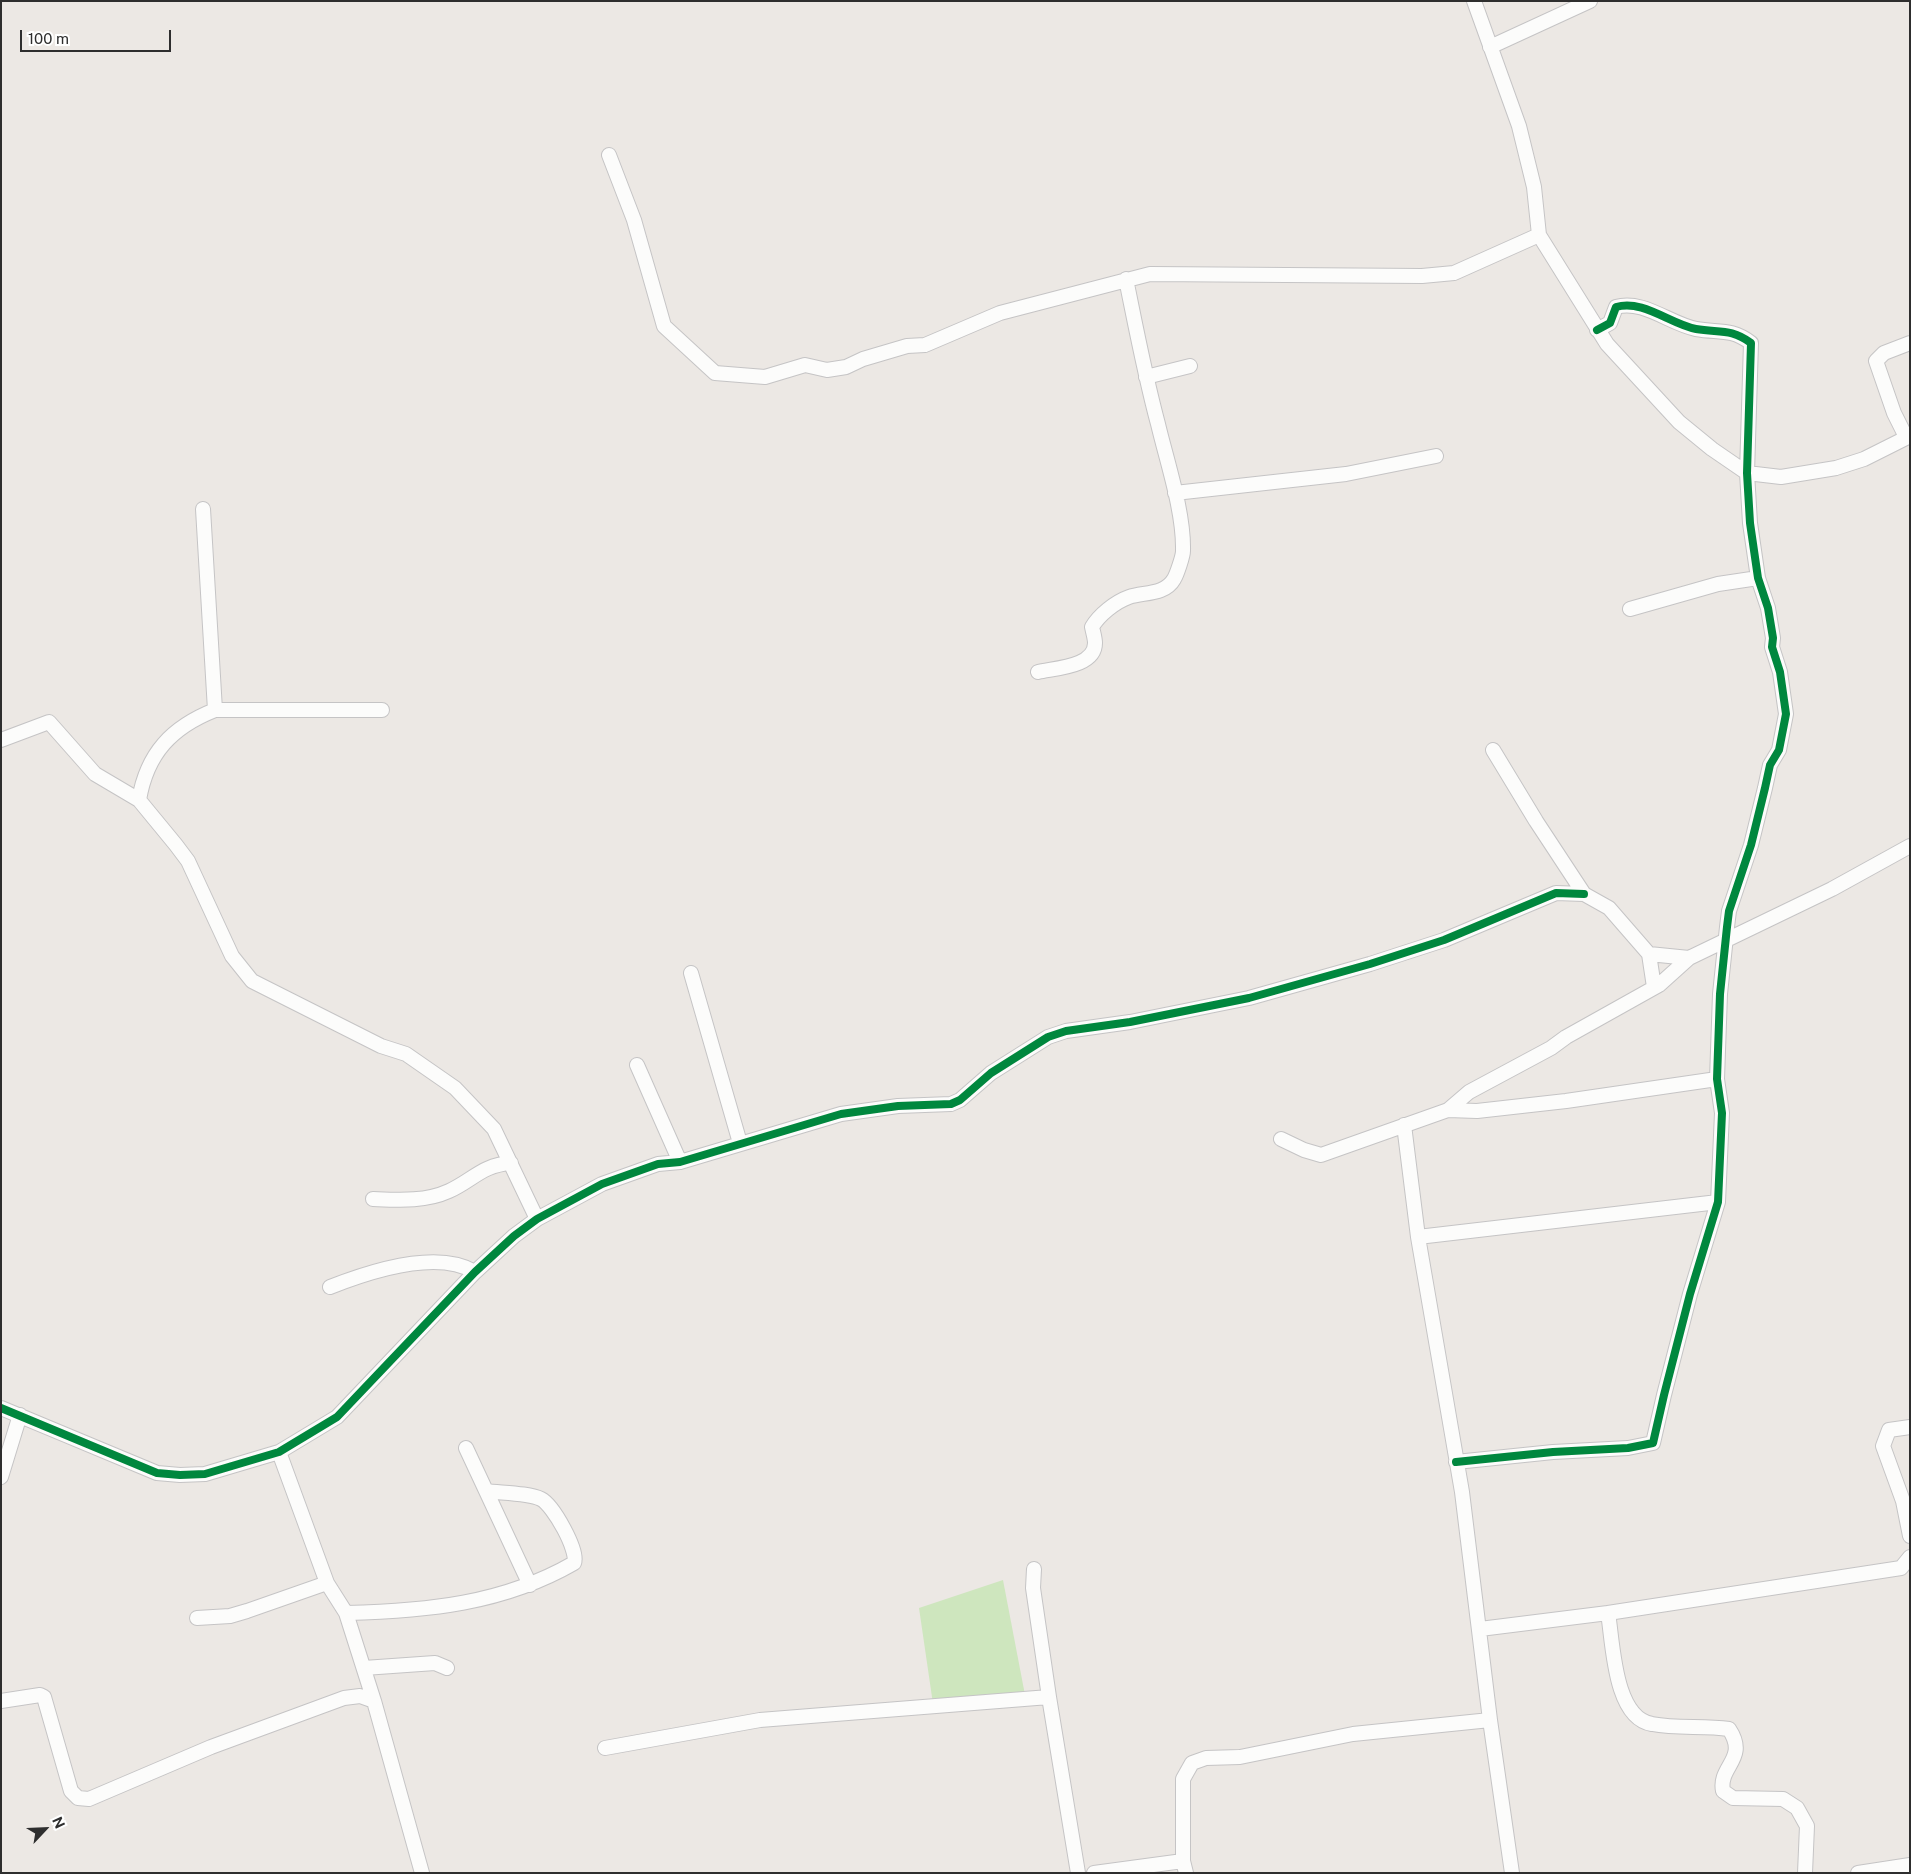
<!DOCTYPE html>
<html>
<head>
<meta charset="utf-8">
<style>
	body { margin:0 }
	#map { position:relative; width:1911px; height:1874px; overflow:hidden; background:#ece8e4; font-family:"Public Sans",sans-serif }
	canvas { display:block }
	.frame { position:absolute; inset:0; border:2px solid #2e2e2e; pointer-events:none }
	.north { position:absolute; left:20px; top:1804px; width:50px; height:50px; -webkit-text-stroke:4px #fff; paint-order:stroke; rotate:65deg; font-size:14px; font-weight:700; line-height:20px; text-align:center; color:#2e2e2e }
	.north::after { content:''; display:block; margin:auto; width:18px; height:22px; background:#2e2e2e; clip-path:polygon(50% 0,100% 100%,50% 72%,0 100%) }
	.scale { position:absolute; left:20px; top:30px; width:151px; height:22px; box-sizing:border-box; border:2px solid #2e2e2e; border-top:0; padding-left:6px; font-size:15px; line-height:18px; white-space:nowrap; color:#2e2e2e; -webkit-text-stroke:4px #fff; paint-order:stroke }
</style>
</head>
<body>
<div id="map">
<canvas width="1911" height="1874"></canvas>
<div class="frame"></div>
<div class="north">N</div>
<div class="scale">100 m</div>
</div>
<script>
const ctx = document.querySelector('canvas').getContext('2d');
ctx.lineJoin = 'round';
function paint(path, color) { ctx.fillStyle = color; ctx.fill(path, 'evenodd'); }
function trace(path, color, width, dash) { ctx.strokeStyle = color; ctx.lineWidth = width; ctx.lineCap = dash ? 'butt' : 'round'; ctx.setLineDash(dash || []); ctx.stroke(path); }
paint(new Path2D(`
	M1003 1580 1025 1695 933 1704 919 1608Z`), '#cee6be');
const minor = new Path2D(`
	M1474 1 1519 126 1534 187 1539 235 1607 344 1679 422 1712 449 1747 473 1781 477 1836 468 1864 459 1910 436
	M1490 47 1590 1
	M609 155 634 220 664 326 715 373 765 377 805 365 827 370 846 367 863 359 907 346 925 345 1000 313 1150 274 1422 276 1454 273 1539 235
	M1146 377 1190 366
	M1906 437 1894 413 1876 361 1884 353 1910 343
	M1175 493 1346 474 1436 456
	M203 509 215 710
	M1630 609 1718 584 1758 578
	M1038 672C1055 668 1095 667 1095 643 1095 638 1093 632 1092 627 1099 615 1115 602 1129 597 1144 592 1165 595 1174 579 1177 574 1183 556 1183 551 1184 512 1167 462 1158 424 1145 376 1136 328 1126 279
	M1 740 49 722 95 774 139 800 176 845 188 861 232 956 252 981 381 1046 406 1054 455 1088 494 1129 537 1219
	M1493 750 1536 821 1584 894 1609 908 1649 954 1654 987
	M139 800C147 753 172 727 215 710H382
	M1649 954 1689 958
	M691 973 740 1143
	M637 1065 680 1162
	M1448 1110 1469 1092 1551 1048 1566 1037 1659 985 1689 958 1832 889 1910 846
	M1404 1125 1418 1237 1462 1492 1490 1720 1512 1873
	M1281 1139 1304 1150 1321 1155 1448 1110 1477 1111 1566 1101 1717 1079
	M373 1199C398 1200 425 1202 449 1191 473 1180 482 1165 511 1163
	M1418 1237 1718 1202
	M330 1287C368 1272 437 1249 475 1272
	M1 1408 157 1473 180 1475 205 1474 279 1452 337 1417 475 1272 514 1236 537 1219 602 1184 658 1164 680 1162 841 1114 898 1106 951 1104 960 1100 991 1073 1048 1037 1066 1031 1130 1022 1249 998 1370 964 1444 940 1556 893 1584 894
	M1910 1427 1889 1430 1883 1446 1903 1501 1910 1536
	M466 1448 530 1585
	M279 1452 327 1583 346 1613 374 1701 422 1873
	M1456 1462 1553 1452 1628 1448 1653 1443 1664 1395 1690 1294 1718 1202 1722 1113 1717 1079 1720 994 1727 927 1729 911 1751 845 1765 788 1770 765 1779 750 1786 714 1780 672 1772 647 1773 638 1768 608 1758 578 1750 523 1747 473 1751 343C1731 328 1719 333 1696 329 1670 324 1643 299 1616 307L1610 323 1597 330
	M1 1477 20 1415
	M1034 1569 1033 1588 1049 1697 1078 1873
	M346 1613C426 1611 503 1604 574 1563 579 1551 553 1505 541 1499 529 1493 501 1493 486 1491
	M1608 1613C1613 1643 1614 1718 1652 1724 1678 1729 1704 1725 1729 1729 1749 1759 1718 1766 1723 1791L1733 1798 1783 1799 1797 1808 1807 1826 1805 1873
	M197 1618 230 1616 247 1611 327 1583
	M1480 1629 1608 1613 1901 1568 1910 1557
	M364 1668 435 1663 447 1668
	M1 1701 40 1695 44 1697 71 1791 78 1798 89 1799 211 1747 344 1698 360 1696 374 1701
	M605 1748 760 1720 1049 1697
	M1094 1873 1183 1861
	M1186 1873 1183 1861V1779L1192 1763 1206 1758 1240 1757 1353 1734 1490 1720
	M1858 1873 1910 1865`);
trace(minor, '#c5c4c5', 16);
trace(minor, '#fcfcfb', 14);
trace(new Path2D(`
	M1 1408 157 1473 180 1475 205 1474 279 1452 337 1417 475 1272 514 1236 537 1219 602 1184 658 1164 680 1162 841 1114 898 1106 951 1104 960 1100 991 1073 1048 1037 1066 1031 1130 1022 1249 998 1370 964 1444 940 1556 893 1584 894
	M1456 1462 1553 1452 1628 1448 1653 1443 1664 1395 1690 1294 1718 1202 1722 1113 1717 1079 1720 994 1727 927 1729 911 1751 845 1765 788 1770 765 1779 750 1786 714 1780 672 1772 647 1773 638 1768 608 1758 578 1750 523 1747 473 1751 343C1731 328 1719 333 1696 329 1670 324 1643 299 1616 307L1610 323 1597 330`), '#00873e', 8);
</script>
</body>
</html>
